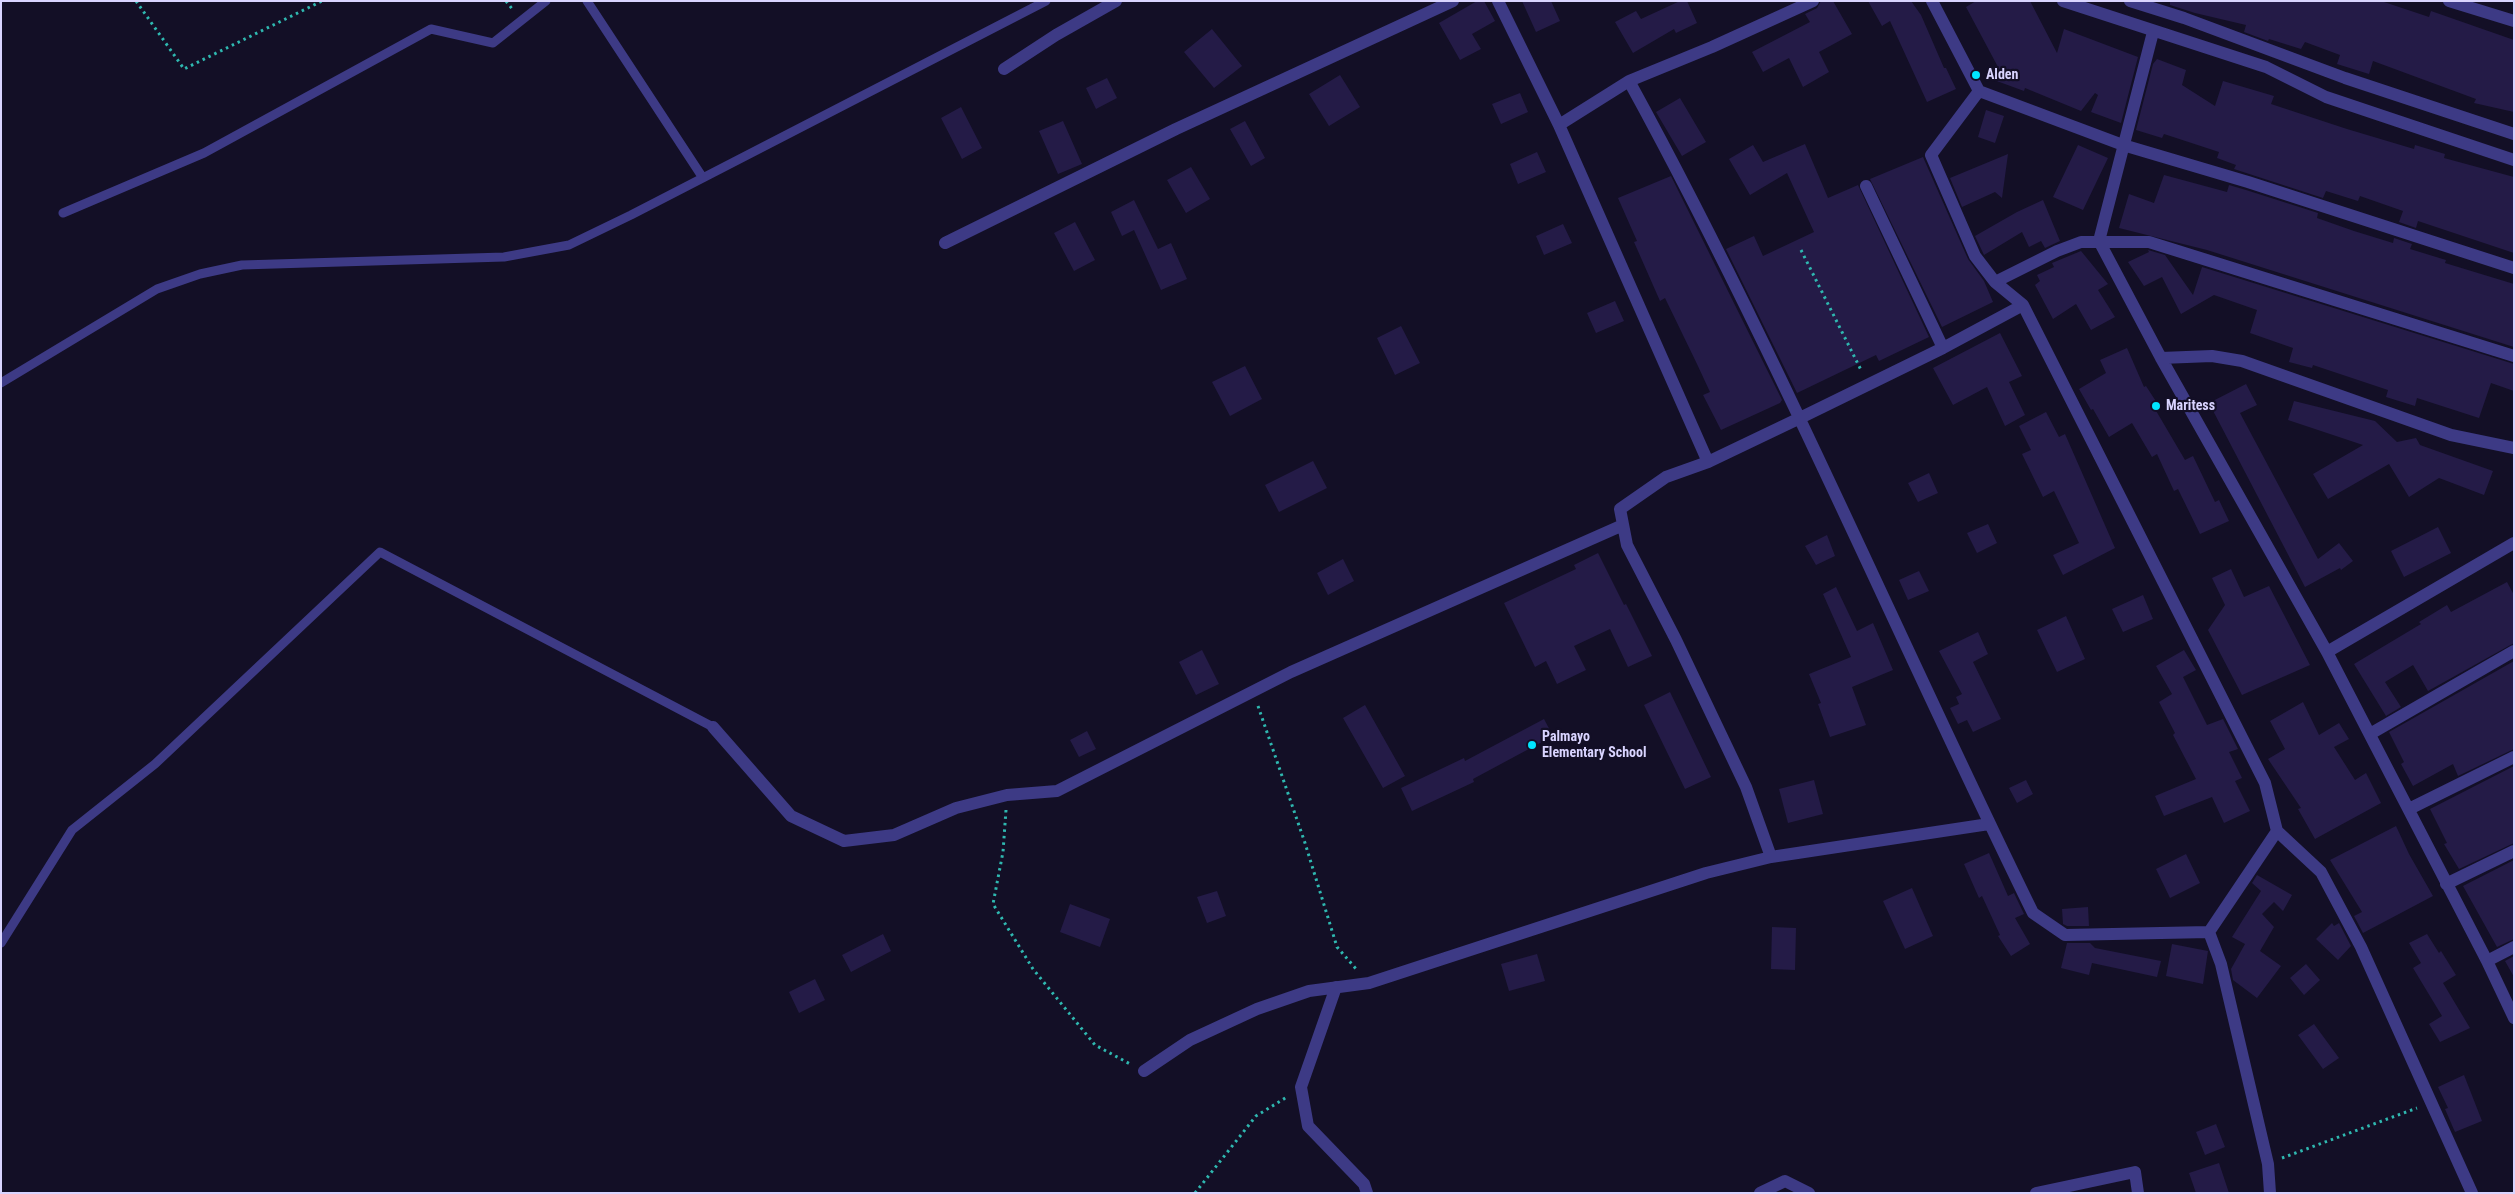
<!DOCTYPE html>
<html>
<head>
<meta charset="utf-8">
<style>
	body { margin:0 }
	#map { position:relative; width:2515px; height:1194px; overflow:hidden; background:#130f26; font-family:"Roboto Condensed",sans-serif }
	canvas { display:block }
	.frame { position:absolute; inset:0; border:2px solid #d9d4ff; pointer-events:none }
</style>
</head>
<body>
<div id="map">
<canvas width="2515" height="1194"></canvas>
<div class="frame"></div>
</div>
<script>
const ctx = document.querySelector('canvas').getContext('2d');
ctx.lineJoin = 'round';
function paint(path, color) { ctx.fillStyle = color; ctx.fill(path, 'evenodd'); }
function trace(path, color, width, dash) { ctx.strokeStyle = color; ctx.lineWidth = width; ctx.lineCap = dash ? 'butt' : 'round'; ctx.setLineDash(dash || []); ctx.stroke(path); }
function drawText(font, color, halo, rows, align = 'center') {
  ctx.font = font + ' "Roboto Condensed",sans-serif'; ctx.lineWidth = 4.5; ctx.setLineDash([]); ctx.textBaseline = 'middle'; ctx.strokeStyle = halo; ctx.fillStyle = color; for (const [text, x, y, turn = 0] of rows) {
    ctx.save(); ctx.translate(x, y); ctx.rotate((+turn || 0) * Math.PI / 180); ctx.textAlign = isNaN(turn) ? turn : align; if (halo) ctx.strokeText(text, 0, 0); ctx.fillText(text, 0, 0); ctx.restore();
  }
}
paint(new Path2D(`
	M1477 1H1484L1495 21 1472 34 1481 49 1460 60 1439 23Z
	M1522 1H1551L1560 21 1536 32Z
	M1680 1H1687L1697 23 1676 33 1674 29 1633 53 1615 22 1636 11 1641 19Z
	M1821 1H1833L1852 34 1819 52 1829 72 1803 87 1789 58 1763 72 1752 52 1810 22 1805 14 1817 8Z
	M1868 1H1911L1921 15 1944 68H1946L1956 89 1927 102 1890 21 1882 26Z
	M1976 1H2030L2057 53 2064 29 2138 57 2121 123 2091 112 2098 95 2095 93 2081 111 2025 88 2024 91 1994 80 1998 67 1966 7Z
	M2170 1H2381L2429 17 2431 11 2514 40V112L2474 103 2476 99 2373 61 2369 74 2337 64 2340 55 2305 42 2301 49 2269 39 2268 41 2244 32 2246 25 2195 13 2170 5Z
	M1212 29 1242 66 1214 88 1184 52Z
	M2157 59 2186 70 2182 85 2215 106 2223 81 2274 96 2271 104 2347 129 2414 149 2415 145 2445 154 2444 158 2514 177V253L2418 221 2416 228 2399 222 2403 211 2360 196 2358 201 2326 191 2323 198 2234 169 2236 165 2217 158 2219 152 2164 134 2162 138 2136 130 2153 64Z
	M1340 75 1360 107 1329 126 1309 94Z
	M1107 78 1117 98 1096 109 1086 88Z
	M1520 93 1528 112 1501 124 1492 104Z
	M1680 98 1706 142 1682 156 1656 112Z
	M961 107 982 148 962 159 941 118Z
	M1986 110 2004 116 1995 143 1978 137Z
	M1063 121 1082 164 1058 174 1039 131Z
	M1245 121 1265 158 1251 166 1230 129Z
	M1805 144 1828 198 1858 185 1929 337 1879 361 1876 355 1797 393 1726 249 1754 236 1763 256 1814 232 1787 173 1750 195 1729 159 1753 145 1763 162Z
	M2078 145 2108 158 2083 210 2053 197Z
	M1537 152 1546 172 1518 184 1510 164Z
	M2008 154 2002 198 1995 192 1962 207 1950 178Z
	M1923 157 1968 259 1984 281 1993 302 1942 327 1870 179Z
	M1191 167 1210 199 1186 213 1167 180Z
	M2164 175 2227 192 2229 185 2246 190 2318 213 2317 218 2354 231 2393 243 2394 238 2412 244 2410 249 2446 260 2445 263 2514 284V347L2207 250 2119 228 2129 194 2154 203Z
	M1671 176 1782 400 1780 403 1721 430 1703 395 1710 392 1697 364 1665 298 1660 301 1634 242 1637 241 1618 198Z
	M1134 200 1158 249 1171 243 1187 279 1161 290 1134 230 1122 236 1111 212Z
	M2043 200 2060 241 2045 248 2041 241 2029 247 2022 232 1984 255 1975 236 2017 212Z
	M1075 222 1095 260 1074 271 1054 233Z
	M1563 224 1572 243 1544 255 1536 236Z
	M2148 250 2165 255 2193 295 2202 267 2514 364V391L2491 383 2479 418 2417 398 2415 406 2386 397 2388 390 2313 365 2312 368 2289 362 2293 348 2250 333 2257 310 2214 295 2181 314 2162 277 2144 286 2128 262 2149 252Z
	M2081 251 2108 284 2098 290 2115 317 2091 330 2076 304 2053 319 2035 285 2040 281 2037 275 2054 267 2052 263Z
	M1615 301 1624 321 1596 333 1587 313Z
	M1401 326 1420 363 1395 375 1377 338Z
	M2000 333 2022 376 2009 382 2025 415 2005 426 1987 387 1953 405 1933 368Z
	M2127 348 2144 387 2146 386 2159 406 2155 409 2185 460 2193 456 2215 502 2219 500 2229 521 2200 534 2178 489 2174 491 2157 454 2152 457 2132 423 2109 437 2093 409 2091 410 2079 389 2106 373 2100 360Z
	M1245 366 1262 399 1230 416 1212 382Z
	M2246 384 2257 405 2240 413 2318 559 2339 543 2353 561 2341 570 2340 568 2305 587 2209 403Z
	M2294 401 2375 421 2397 442 2416 438 2420 445 2493 471 2484 495 2439 478 2409 497 2389 464 2328 499 2313 474 2363 445 2288 420Z
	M2046 412 2059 437 2065 434 2115 548 2063 575 2053 555 2079 543 2054 491 2043 497 2022 454 2031 450 2019 426Z
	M1313 461 1327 488 1279 512 1265 485Z
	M1929 473 1938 493 1918 502 1908 483Z
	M1988 524 1997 543 1977 553 1967 533Z
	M2438 527 2451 553 2404 577 2391 551Z
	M1827 535 1835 556 1816 565 1805 546Z
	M1598 553 1624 605 1626 604 1652 656 1628 667 1610 629 1574 646 1586 670 1557 684 1546 661 1535 667 1504 603 1576 569 1574 565Z
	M1343 559 1354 581 1328 595 1317 573Z
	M2231 569 2244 597 2269 586 2310 665 2242 695 2208 630 2225 605 2212 578Z
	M1919 571 1929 591 1908 600 1899 580Z
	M2507 582 2514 595V643L2428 691 2413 665 2385 682 2401 707 2386 716 2354 664 2421 624 2419 622 2447 605 2451 612Z
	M1836 587 1857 631 1873 623 1893 670 1852 687 1866 725 1830 737 1818 704 1821 703 1809 674 1851 657 1823 594Z
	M2143 595 2153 619 2123 632 2112 609Z
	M2066 616 2085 659 2057 672 2037 630Z
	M1978 632 1988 654 1973 662 2001 719 1973 732 1967 720 1958 724 1950 708 1959 704 1956 697 1962 694 1939 651Z
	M1202 650 1219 684 1196 695 1179 662Z
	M2184 650 2196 670 2183 677 2207 725 2223 719 2238 749 2229 752 2242 778 2235 781 2250 811 2224 823 2212 797 2164 816 2155 796 2196 779 2173 735 2175 733 2159 702 2172 694 2156 666Z
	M2514 661V749L2458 776 2453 764 2413 786 2401 764 2404 762 2389 732Z
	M1670 692 1711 777 1685 789 1644 705Z
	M2303 702 2319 735 2339 723 2349 739 2334 747 2355 780 2366 773 2381 803 2315 839 2298 809 2301 808 2268 759 2285 749 2270 721Z
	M1365 705 1405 776 1383 788 1343 718Z
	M1544 719 1553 736 1473 779 1474 782 1412 811 1401 788 1464 758 1465 761Z
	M1087 731 1096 749 1079 757 1070 740Z
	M2514 766V843L2459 869 2444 844 2447 843 2430 809Z
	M1814 780 1823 814 1788 823 1779 789Z
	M2026 780 2033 794 2017 803 2009 788Z
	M2396 826 2409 854 2433 896 2363 933 2354 916 2362 912 2330 860Z
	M1989 853 2008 896 2014 893 2024 914 2015 918 2030 944 2011 956 1998 936 2000 935 1982 896 1979 898 1964 864Z
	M2186 854 2200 883 2170 898 2156 869Z
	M2514 860V939L2497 947 2463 886Z
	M2257 875 2292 895 2283 911 2274 902 2262 914 2274 927 2260 951 2281 966 2257 998 2233 980 2231 969 2245 944 2232 937 2261 891 2252 883Z
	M1912 888 1933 936 1905 949 1883 901Z
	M1217 891 1226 916 1207 923 1197 897Z
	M1070 904 1110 919 1100 947 1060 932Z
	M2088 907 2089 926H2067L2063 924 2062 909Z
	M2332 923 2334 926 2339 923 2351 946 2338 960 2316 939Z
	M1772 927 1796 928 1795 970 1771 969Z
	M883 934 891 951 851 972 842 955Z
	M2427 934 2439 953 2441 951 2456 975 2443 983 2470 1028 2440 1042 2429 1024 2442 1016 2413 968 2421 963 2409 943Z
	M2067 943H2090L2095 948 2161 961 2157 977 2092 963 2089 975 2061 968Z
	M2172 944 2208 951 2203 984 2166 976Z
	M1537 954 1545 981 1509 991 1501 964Z
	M2514 956V977L2505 961Z
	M2306 964 2320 980 2304 995 2290 978Z
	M815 979 825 1000 799 1013 789 992Z
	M2314 1024 2339 1058 2323 1069 2298 1035Z
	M2464 1075 2482 1121 2455 1132 2445 1109 2448 1108 2438 1087Z
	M2216 1124 2225 1147 2205 1155 2196 1132Z
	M2219 1163 2229 1193H2196L2189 1173Z`), '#241b47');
trace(new Path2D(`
	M136 1 184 69 322 1
	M506 1 513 10
	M1801 250 1861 370
	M1258 706 1305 843 1337 947 1357 970
	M1006 810 1003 852 993 904 1033 969 1095 1045 1132 1065
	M2282 1158 2417 1108
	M1195 1193 1256 1116 1287 1097`), '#2fb8b0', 3, [2.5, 4]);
trace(new Path2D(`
	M587 1 703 178
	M63 213 204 153 431 29 493 43 546 1
	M1 383 157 289 200 274 242 265 504 257 569 245 631 215 1046 1
	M1 943 72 830 155 764 380 552 713 727`), '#3d3a85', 9);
trace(new Path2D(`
	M1498 1 1559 125 1708 462
	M1813 1 1712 47 1629 81C1777 351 1897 636 2033 913L2065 935 2209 932 2277 831 2265 783 2023 305 1995 282 2057 251 2081 242H2149L2514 356
	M1932 1 1979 91 2123 145 2248 182 2514 268
	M2063 1 2266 67 2326 97 2514 160
	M2130 1 2184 18 2345 78 2514 134
	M2449 1 2514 21
	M2153 32 2099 241 2161 358 2327 652 2487 961 2514 1018
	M1004 69 1056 35 1116 1
	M1979 91 1931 155 1975 256 1995 282
	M1559 125 1629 81
	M1866 186 1943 348
	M945 243 1176 129 1453 1
	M2161 358 2212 356 2242 361 2451 435 2514 448
	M2327 652 2514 543
	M713 727 791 816 844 841 894 835 956 808 1007 795 1057 791 1291 672 1623 525
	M2370 734 2514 651
	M2409 809 2514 757
	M2277 831 2321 872 2361 947 2472 1193
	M1771 857 1746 787 1676 640 1627 545 1620 509 1666 477 1708 462 1800 418 1943 348 2023 305
	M2446 884 2514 851
	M2209 932 2221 964 2268 1164 2270 1193
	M2487 961 2514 947
	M1336 987 1301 1087 1308 1126 1364 1184 1367 1193
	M1144 1071 1190 1040 1257 1009 1309 991 1369 983 1706 873 1771 857 1989 824
	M1760 1193 1785 1181 1809 1193
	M2036 1193 2135 1172 2138 1193`), '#3d3a85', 12);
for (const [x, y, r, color] of [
	[1976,75,5,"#00e5ff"],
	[2156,406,5,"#00e5ff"],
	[1532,745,5,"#00e5ff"]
]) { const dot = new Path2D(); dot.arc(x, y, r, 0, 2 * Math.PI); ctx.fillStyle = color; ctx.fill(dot); trace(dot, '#130f26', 2); }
drawText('bold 14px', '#d9d4ff', '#130f26', [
	["Alden",1986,75],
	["Maritess",2166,406],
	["Palmayo",1542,737],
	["Elementary School",1542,753]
], 'left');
</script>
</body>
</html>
